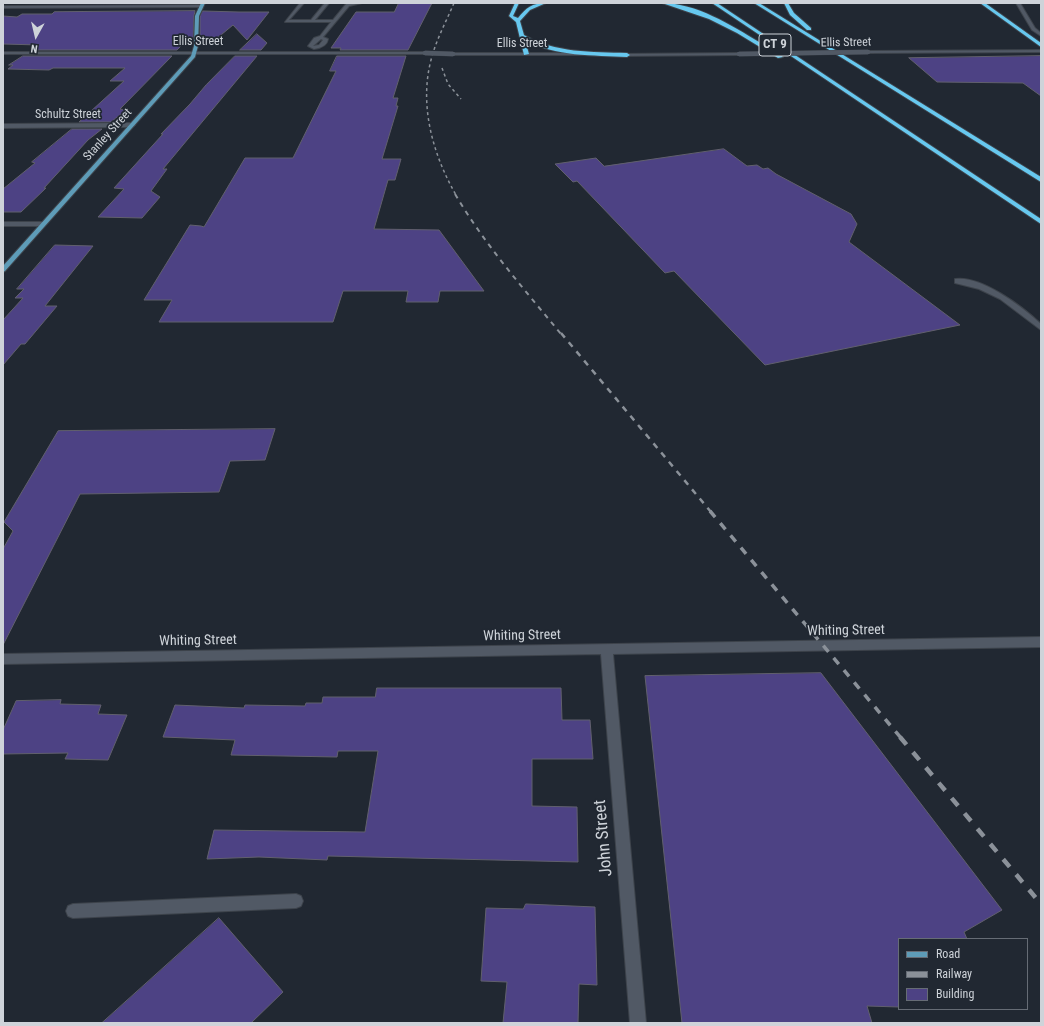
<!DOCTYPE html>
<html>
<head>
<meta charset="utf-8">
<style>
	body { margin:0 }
	#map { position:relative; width:1044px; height:1026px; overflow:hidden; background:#212832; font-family:"Roboto Condensed",sans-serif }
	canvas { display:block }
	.frame { position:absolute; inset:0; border:4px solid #ced3d9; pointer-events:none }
	.legend { position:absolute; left:898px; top:938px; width:130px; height:72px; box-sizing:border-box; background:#212832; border:1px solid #666c75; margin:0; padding:5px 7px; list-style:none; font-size:12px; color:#ced3d9 }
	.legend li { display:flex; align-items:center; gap:8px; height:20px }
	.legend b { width:20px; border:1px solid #666c75 }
	.north { position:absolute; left:16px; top:16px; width:40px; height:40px; -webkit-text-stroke:3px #212832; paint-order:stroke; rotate:188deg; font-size:11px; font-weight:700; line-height:16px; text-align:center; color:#ced3d9 }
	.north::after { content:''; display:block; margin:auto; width:14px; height:18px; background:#ced3d9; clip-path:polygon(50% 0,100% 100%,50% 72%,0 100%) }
</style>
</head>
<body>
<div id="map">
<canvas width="1044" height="1026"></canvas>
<div class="frame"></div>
<ul class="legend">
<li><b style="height:5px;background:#5e9cb8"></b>Road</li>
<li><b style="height:5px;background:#8b9199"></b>Railway</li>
<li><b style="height:11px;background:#4d4284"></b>Building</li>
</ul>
<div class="north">N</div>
</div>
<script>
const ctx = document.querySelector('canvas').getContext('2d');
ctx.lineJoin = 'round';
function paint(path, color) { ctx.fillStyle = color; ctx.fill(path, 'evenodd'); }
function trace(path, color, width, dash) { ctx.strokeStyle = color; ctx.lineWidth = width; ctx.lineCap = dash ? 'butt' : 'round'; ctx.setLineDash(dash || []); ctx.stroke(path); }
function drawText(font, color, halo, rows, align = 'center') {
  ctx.font = font + ' "Roboto Condensed",sans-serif'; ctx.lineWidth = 3.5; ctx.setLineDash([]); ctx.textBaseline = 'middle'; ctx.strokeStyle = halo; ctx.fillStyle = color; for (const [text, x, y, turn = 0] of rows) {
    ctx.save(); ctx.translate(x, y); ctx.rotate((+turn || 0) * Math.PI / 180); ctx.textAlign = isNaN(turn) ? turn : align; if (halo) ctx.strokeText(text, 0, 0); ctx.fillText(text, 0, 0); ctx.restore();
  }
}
const building = new Path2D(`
	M399 3H432L408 50H340L341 48H331L356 12H394Z
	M195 11 194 16 193 43H184L177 50H31L39 45 3 44V16L17 17 22 14H52L54 12Z
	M203 11 239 12H269L247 40 233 25 210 44H200V16Z
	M257 34 267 43 261 50H240Z
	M23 56H172L120 109 126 110 111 122H79L124 81H110L125 68H53L49 70 8 69 13 65H9Z
	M235 56H257L163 169H167L151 191 160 197 142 218 98 217 124 189 114 188 163 134H161L190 104 206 85Z
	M337 56H406L393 98H398L396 106H398L382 159H401L395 180H388L374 229 439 230 484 291H440L438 302H406L408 291H343L333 322H159L172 300H144L190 225 201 226 204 227 245 158H293L336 71H330Z
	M1041 56V96L1023 83 937 82 909 58Z
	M72 129H102L88 140 44 188H46L21 212H3V189L35 163 32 162Z
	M724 149 747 166 757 165 763 169 768 168 776 174 851 214 857 224 849 242 960 325 765 365 674 271 665 273 577 181 573 182 555 164 596 158 604 166Z
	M55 245 93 246 45 306H57L25 344H21L3 365V320L23 298H15L24 289H17Z
	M275 429 265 460 230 461 219 492 80 494 3 645V549L13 531 4 522 58 431Z
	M821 673 1002 910 964 932 967 939H899V1007L867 1006 872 1023H682L645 676Z
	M377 688H561L562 720H590L593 759H532V806L577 807 578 862 328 856 327 860 259 857 207 859 214 830 365 832 378 751H338L337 757 231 755 235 740 163 737 175 705 244 708 245 705 305 706 306 703H322L323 697H375Z
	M61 700 60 704 101 705 98 714 127 715 108 760 65 759 68 753 3 754V730L16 701Z
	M526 904 595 907 597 985 579 984 578 1023H503L507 982 481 981 486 908 523 909Z
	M219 918 283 992 251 1023H102Z`);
paint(building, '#4d4284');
trace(building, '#61606d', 1);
const minor = new Path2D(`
	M300 3H304L289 20H311L325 3H329L315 20H333L347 3H362L349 6 323 37 328 39C327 46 320 48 314 49L308 46 314 38 320 36 331 22H285ZM321 39 323 40 319 45 313 46Z
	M1016 3H1020L1035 28 1041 33V36L1032 30Z
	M202 5 201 7 3 8V6Z
	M1041 50V52L868 53 866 52 868 51Z
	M3 52H425L427 53 425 54H3Z
	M453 53H591L593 54 591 55H451Z
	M739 53 741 55 617 56 615 55 617 54Z
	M3 124 132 123 135 125 132 127 3 128Z
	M3 222H43L46 224 43 226H3Z
	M955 279C981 275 1023 307 1041 324V330L1000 299 979 289 955 283Z
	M1041 637V647L613 654 646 1023H630L601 654 3 664V654Z
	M296 894 301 896 303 901 301 906 296 908 73 918 68 916 66 911 68 906 73 904Z`);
const major = new Path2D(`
	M201 3H205L199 16 198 46 195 57 5 271 3 272V266L191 56 194 46 195 16Z`);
const highway = new Path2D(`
	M515 3H519L513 16 518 18C526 8 532 3 546 3L530 10 520 21 524 35C555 53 592 52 627 53L630 55 627 57C594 55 555 57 525 40L529 54 524 55 516 22 509 16Z
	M662 3C696 3 731 25 759 42 767 47 776 51 783 57L778 58 737 33 709 19Z
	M712 3H717L1041 219V224Z
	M754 3H759L1041 177V182Z
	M784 3H788L794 13 811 28V30H807L790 15Z
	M980 3H985L1041 43V47Z`);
trace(minor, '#3d434b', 2);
trace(major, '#3d434b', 2);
trace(highway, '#3d434b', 2);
paint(minor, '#515965');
paint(major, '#5e9cb8');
paint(highway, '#67c8ef');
trace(new Path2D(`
	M454 3C446 22 436 40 431 60 419 106 433 155 456 195
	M442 68 448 84 461 99`), '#8b9199', 1.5, [3, 3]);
trace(new Path2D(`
	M455 194C485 245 524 289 561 334`), '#8b9199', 2, [5, 5]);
trace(new Path2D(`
	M561 333 711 512`), '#8b9199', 2.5, [6, 6]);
trace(new Path2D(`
	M710 511 901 738`), '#8b9199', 3.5, [8, 8]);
trace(new Path2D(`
	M900 737 1041 904`), '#8b9199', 4.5, [10, 10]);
const minorBridge = new Path2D(`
	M425 53 453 54
	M739 54 868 52`);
trace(minorBridge, '#3d434b', 5, []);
trace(minorBridge, '#515965', 4.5);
drawText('12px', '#ced3d9', '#212832', [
	["Ellis Street",198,42],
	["Ellis Street",846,43,-1],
	["Ellis Street",522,44],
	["Schultz Street",68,115],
	["Stanley Street",108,135,-48]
]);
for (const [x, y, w] of [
	[775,45,32]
]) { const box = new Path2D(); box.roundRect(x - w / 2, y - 11, w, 22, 3); ctx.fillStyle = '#212832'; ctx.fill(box); trace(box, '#ced3d9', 1); }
drawText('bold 13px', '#ced3d9', null, [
	["CT 9",775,45]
]);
drawText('14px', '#ced3d9', '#212832', [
	["Whiting Street",846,631,-1],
	["Whiting Street",522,636,-1],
	["Whiting Street",198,641,-1]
]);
drawText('17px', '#ced3d9', '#212832', [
	["John Street",604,838,-95]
]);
</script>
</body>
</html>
